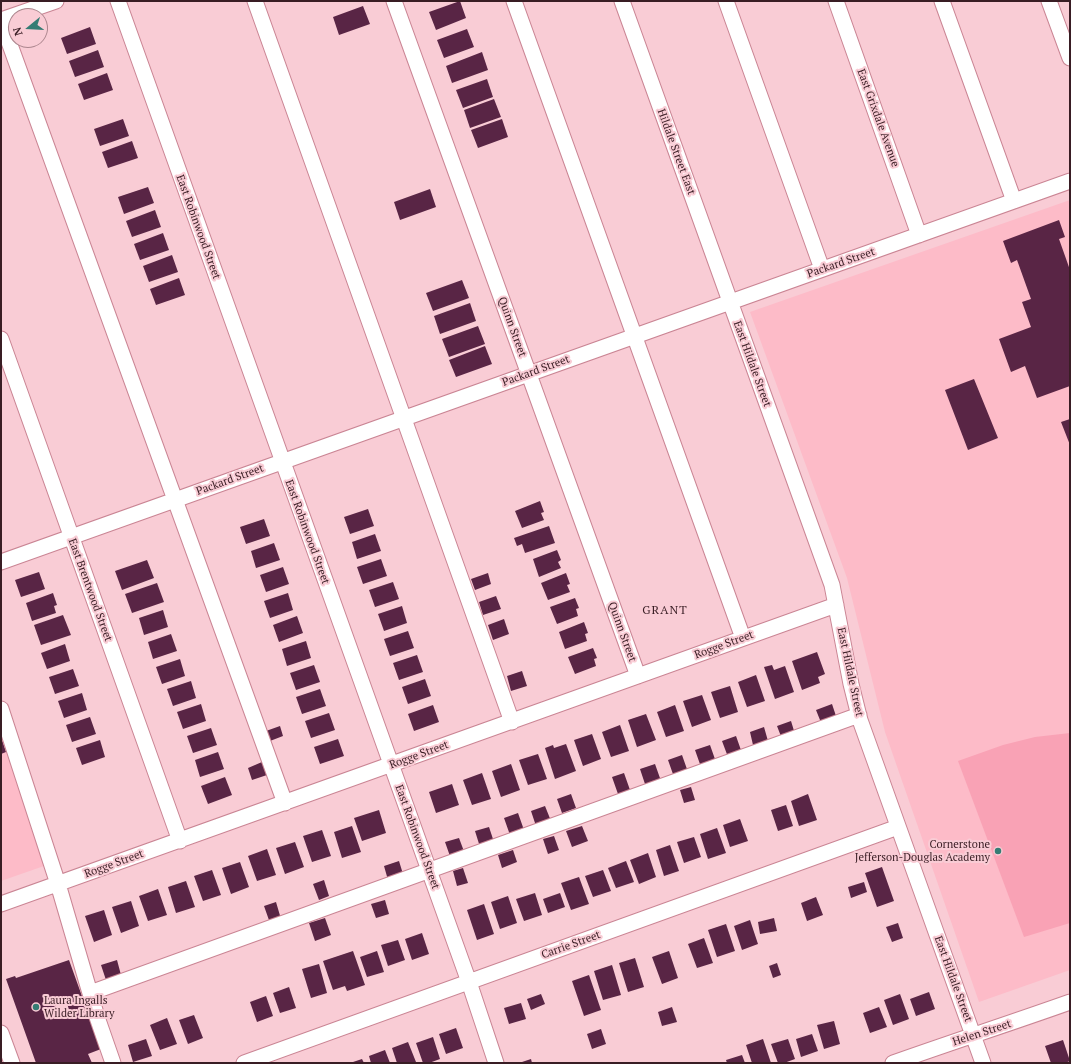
<!DOCTYPE html>
<html>
<head>
<meta charset="utf-8">
<style>
	body { margin:0 }
	#map { position:relative; width:1071px; height:1064px; overflow:hidden; background:#f9ccd5; font-family:"PT Serif",serif }
	canvas { display:block }
	.frame { position:absolute; inset:0; border:2px solid #391d24; pointer-events:none }
	.north { position:absolute; left:8px; top:8px; width:40px; height:40px; box-sizing:border-box; background:#f9ccd5; border:1px solid #ac868e; border-radius:50%; rotate:252deg; font-size:11px; font-weight:700; line-height:16px; text-align:center; color:#391d24 }
	.north::after { content:''; display:block; margin:auto; width:14px; height:18px; background:#357c74; clip-path:polygon(50% 0,100% 100%,50% 72%,0 100%) }
</style>
</head>
<body>
<div id="map">
<canvas width="1071" height="1064"></canvas>
<div class="frame"></div>
<div class="north">N</div>
</div>
<script>
const ctx = document.querySelector('canvas').getContext('2d');
ctx.lineJoin = 'round';
function paint(path, color) { ctx.fillStyle = color; ctx.fill(path, 'evenodd'); }
function trace(path, color, width, dash) { ctx.strokeStyle = color; ctx.lineWidth = width; ctx.lineCap = dash ? 'butt' : 'round'; ctx.setLineDash(dash || []); ctx.stroke(path); }
function drawText(font, color, halo, rows, align = 'center') {
  ctx.font = font + ' "PT Serif",serif'; ctx.lineWidth = 4; ctx.setLineDash([]); ctx.textBaseline = 'middle'; ctx.strokeStyle = halo; ctx.fillStyle = color; for (const [text, x, y, turn = 0] of rows) {
    ctx.save(); ctx.translate(x, y); ctx.rotate((+turn || 0) * Math.PI / 180); ctx.textAlign = isNaN(turn) ? turn : align; if (halo) ctx.strokeText(text, 0, 0); ctx.fillText(text, 0, 0); ctx.restore();
  }
}
paint(new Path2D(`
	M1070 200V970L979 1002 885 732 847 578 750 312Z
	M1 726 44 866 1 881Z`), '#fdbbc8');
paint(new Path2D(`
	M1070 733V923L1024 937 958 761 1003 745 1035 737Z`), '#f9a2b5');
paint(new Path2D(`
	M460 1 466 18 436 30 429 12Z
	M363 6 370 24 339 35 333 17Z
	M90 27 96 44 67 54 61 38Z
	M467 29 474 47 444 58 437 40Z
	M98 50 104 67 75 77 69 61Z
	M482 52 488 70 452 83 446 66Z
	M107 73 113 90 84 100 78 84Z
	M487 79 493 97 463 108 456 90Z
	M494 99 501 117 470 128 464 110Z
	M123 119 129 136 100 146 94 129Z
	M502 119 508 137 478 148 471 130Z
	M132 141 138 158 108 168 102 152Z
	M148 187 154 203 124 214 118 197Z
	M430 189 436 207 400 220 394 202Z
	M155 210 161 227 132 237 126 221Z
	M1059 220 1065 237 1059 239 1070 270V386L1037 398 1025 366 1011 372 999 339 1031 327 1022 302 1031 299 1017 260 1011 263 1003 241Z
	M163 233 169 250 140 260 134 244Z
	M172 255 178 272 149 282 143 266Z
	M179 278 185 295 156 305 150 289Z
	M462 280 469 298 433 311 426 293Z
	M470 303 476 321 440 334 434 316Z
	M478 326 485 344 449 357 442 339Z
	M485 346 492 364 456 377 449 360Z
	M974 379 998 438 968 450 945 390Z
	M1070 419V445L1061 422Z
	M540 501 544 512 541 513 544 520 522 528 515 511Z
	M368 509 374 526 350 534 344 517Z
	M264 519 270 536 246 544 240 527Z
	M549 526 555 543 525 553 522 544 517 546 514 538Z
	M375 534 381 551 357 559 352 542Z
	M274 543 280 560 256 568 251 551Z
	M557 550 561 560 558 562 561 568 539 577 533 559Z
	M381 559 387 576 363 584 357 567Z
	M147 560 154 578 122 590 115 571Z
	M283 567 289 584 266 592 260 575Z
	M39 572 45 589 21 597 15 580Z
	M488 573 491 584 475 590 471 579Z
	M566 573 570 584 567 585 570 592 548 600 541 583Z
	M393 582 399 599 375 607 369 590Z
	M157 583 164 602 132 613 125 594Z
	M53 593 57 605 54 606 56 613 32 621 26 603Z
	M288 593 293 610 270 618 264 601Z
	M496 596 501 609 483 615 479 602Z
	M575 598 579 608 576 609 578 616 557 624 550 607Z
	M402 606 407 623 384 631 378 614Z
	M163 610 168 627 144 635 139 618Z
	M63 615 71 635 41 645 34 625Z
	M297 616 303 633 279 642 273 625Z
	M504 619 509 634 493 640 488 625Z
	M584 622 588 633 585 634 587 641 565 649 559 632Z
	M408 631 414 648 390 656 384 639Z
	M171 634 177 651 153 659 148 642Z
	M306 641 311 658 287 666 282 649Z
	M65 644 70 661 47 669 41 653Z
	M593 648 597 658 594 659 596 666 575 674 568 657Z
	M817 652 825 674 818 677 820 683 802 690 792 661Z
	M417 655 423 672 399 680 393 663Z
	M180 659 185 676 162 684 156 667Z
	M314 665 320 682 296 690 290 673Z
	M772 665 774 670 785 666 794 692 775 699 764 667Z
	M73 669 79 686 55 694 49 677Z
	M522 671 527 686 511 691 507 676Z
	M756 675 765 701 747 707 738 682Z
	M425 679 431 696 408 704 402 687Z
	M191 681 196 698 173 706 167 689Z
	M730 686 738 712 720 718 711 692Z
	M320 689 326 706 302 714 296 697Z
	M82 693 87 710 64 718 58 701Z
	M702 695 711 720 692 727 683 701Z
	M201 704 206 721 183 729 177 712Z
	M832 704 837 719 822 725 816 710Z
	M433 705 439 722 414 731 408 714Z
	M675 705 684 731 666 737 657 712Z
	M329 713 335 730 311 738 305 721Z
	M646 714 656 740 637 747 628 720Z
	M90 717 96 734 72 742 66 725Z
	M791 721 795 734 782 739 777 726Z
	M620 725 629 751 611 757 602 732Z
	M280 726 283 736 270 741 266 731Z
	M764 727 768 741 753 745 750 732Z
	M211 728 217 745 193 753 187 736Z
	M592 734 601 759 583 766 574 740Z
	M736 736 742 753 728 757 722 741Z
	M1 737 6 752 1 754Z
	M338 739 344 756 320 764 314 747Z
	M100 740 105 757 82 765 76 748Z
	M566 744 576 771 555 779 545 748 553 745 554 748Z
	M710 745 716 762 701 767 695 750Z
	M218 752 224 769 200 777 195 760Z
	M538 754 547 779 528 785 519 760Z
	M682 755 688 772 674 777 668 760Z
	M262 762 267 775 252 780 248 768Z
	M511 764 520 790 501 797 492 771Z
	M655 764 661 781 646 787 640 769Z
	M482 773 491 799 472 805 463 780Z
	M624 773 630 790 618 794 612 777Z
	M225 777 232 795 208 804 201 786Z
	M452 784 459 805 436 813 429 792Z
	M691 787 695 800 684 803 680 790Z
	M571 794 576 808 562 813 557 799Z
	M808 794 817 820 799 826 791 801Z
	M786 805 793 826 778 831 771 810Z
	M545 806 551 821 536 826 531 811Z
	M379 810 386 833 362 841 354 818Z
	M518 813 524 830 510 835 504 818Z
	M740 819 748 841 730 847 723 825Z
	M352 826 361 852 342 858 334 832Z
	M582 826 588 841 572 847 566 831Z
	M489 827 494 842 480 847 475 831Z
	M717 828 726 853 708 859 700 834Z
	M322 830 331 856 312 862 303 836Z
	M554 836 559 850 548 854 543 839Z
	M694 837 701 857 684 863 677 842Z
	M459 838 465 854 451 859 445 842Z
	M295 842 304 867 285 874 276 848Z
	M670 845 679 871 664 876 656 850Z
	M267 849 276 875 257 881 248 856Z
	M513 850 517 862 502 868 498 855Z
	M648 853 656 877 639 884 630 860Z
	M399 861 403 874 388 880 384 866Z
	M626 861 634 882 616 888 608 868Z
	M240 862 249 887 231 894 222 868Z
	M882 867 894 901 877 907 865 873Z
	M463 868 468 883 457 886 453 871Z
	M212 870 221 895 203 901 194 876Z
	M603 870 611 891 593 897 585 876Z
	M579 877 589 904 571 910 561 883Z
	M324 880 329 896 319 900 313 884Z
	M186 881 195 907 176 913 168 887Z
	M864 882 867 892 851 898 848 887Z
	M158 889 167 915 148 921 139 896Z
	M535 893 542 915 524 921 516 899Z
	M560 893 565 907 548 913 543 899Z
	M508 896 517 923 500 929 491 902Z
	M816 897 823 915 807 921 801 903Z
	M385 900 389 914 376 918 371 904Z
	M131 901 139 926 121 933 112 907Z
	M276 902 281 919 270 923 264 906Z
	M484 904 494 934 477 940 467 910Z
	M104 910 112 935 94 942 85 916Z
	M325 918 331 935 315 941 309 923Z
	M774 918 777 931 760 934 758 922Z
	M750 920 758 944 742 950 734 926Z
	M898 923 903 938 892 942 886 927Z
	M726 924 735 951 717 957 708 930Z
	M422 933 429 954 412 960 405 939Z
	M704 938 713 963 697 968 688 944Z
	M398 940 405 960 388 966 381 945Z
	M353 951 365 985 347 991 345 986 333 990 323 961Z
	M377 951 384 972 367 977 360 957Z
	M669 951 678 978 662 984 652 957Z
	M635 958 644 987 628 992 619 963Z
	M69 960 101 1049 88 1054 92 1063H36L6 979 15 976 16 978ZM65 997 70 1013 59 1017 54 1001Z
	M117 960 121 975 106 980 101 965Z
	M777 963 781 975 773 978 769 966Z
	M319 964 327 993 311 998 302 969Z
	M612 965 621 995 603 1000 594 971Z
	M589 975 601 1010 584 1016 572 981Z
	M289 987 296 1008 280 1013 273 993Z
	M929 992 935 1009 916 1016 910 999Z
	M541 994 545 1004 531 1010 527 999Z
	M900 994 909 1019 893 1025 884 1000Z
	M266 996 273 1016 257 1022 250 1002Z
	M521 1003 526 1019 509 1024 504 1008Z
	M672 1007 677 1022 662 1026 658 1012Z
	M879 1007 887 1027 870 1033 863 1013Z
	M194 1015 203 1038 188 1044 179 1020Z
	M167 1018 177 1044 160 1050 150 1025Z
	M834 1021 840 1044 824 1049 817 1025Z
	M456 1028 463 1048 446 1054 439 1034Z
	M601 1029 606 1044 592 1049 587 1034Z
	M812 1034 818 1051 801 1057 796 1039Z
	M433 1037 440 1059 429 1063H423L416 1043Z
	M146 1039 152 1056 133 1062 128 1045Z
	M763 1039 771 1063H752L746 1045Z
	M788 1039 795 1059 784 1063H778L771 1044Z
	M1063 1040 1070 1061 1065 1063H1051L1045 1046Z
	M408 1042 416 1062 397 1063 392 1048Z
	M385 1050 390 1063H371L369 1056Z
	M742 1055 745 1063H727L726 1060Z
	M362 1059 364 1063H350Z
	M531 1059 532 1063H519Z`), '#592545');
const minor = new Path2D(`
	M118 1 469 982 496 1063
	M255 1 512 722
	M394 1 638 676
	M514 1 743 638
	M622 1 832 585 851 684 860 720 983 1063
	M726 1 822 269
	M836 1 919 235
	M942 1 1014 201
	M1049 1 1070 58
	M1 20 285 803
	M1 20 56 1
	M1 339 180 841
	M1 562 1070 181
	M1 709 58 884 97 1017 113 1063
	M1 904 836 605
	M90 993 859 715
	M1 1033 12 1063
	M244 1063 898 827
	M893 1063C952 1042 1011 1023 1070 1002`);
trace(minor, '#ca8594', 17);
trace(minor, '#fff', 15);
for (const [x, y, r, color] of [
	[998,851,4,"#357c74"],
	[36,1007,4,"#357c74"]
]) { const dot = new Path2D(); dot.arc(x, y, r, 0, 2 * Math.PI); ctx.fillStyle = color; ctx.fill(dot); trace(dot, '#f9ccd5', 1.5); }
drawText('11px', '#391d24', '#f9ccd5', [
	["East Grixdale Avenue",878,118,70],
	["Hildale Street East",676,152,70],
	["East Robinwood Street",198,227,70],
	["Packard Street",841,263,-19],
	["Quinn Street",512,327,70],
	["East Hildale Street",752,364,70],
	["Packard Street",536,371,-20],
	["Packard Street",230,480,-20],
	["East Robinwood Street",307,532,70],
	["East Brentwood Street",90,590,70],
	["Quinn Street",622,632,70],
	["Rogge Street",724,645,-20],
	["East Hildale Street",850,672,78],
	["Rogge Street",419,755,-20],
	["East Robinwood Street",417,837,70],
	["Rogge Street",114,864,-20],
	["Carrie Street",571,945,-20],
	["East Hildale Street",953,979,70],
	["Helen Street",982,1033,-18]
]);
drawText('11px', '#391d24', '#f9ccd5', [
	["Cornerstone",990,845],
	["Jefferson-Douglas Academy",990,858],
	["Laura Ingalls",44,1001,"left"],
	["Wilder Library",44,1014,"left"]
], 'right');
ctx.letterSpacing = '1px';
drawText('12px', '#391d24', '#f9ccd5', [
	["GRANT",665,611]
]);
ctx.letterSpacing = '0px';
</script>
</body>
</html>
